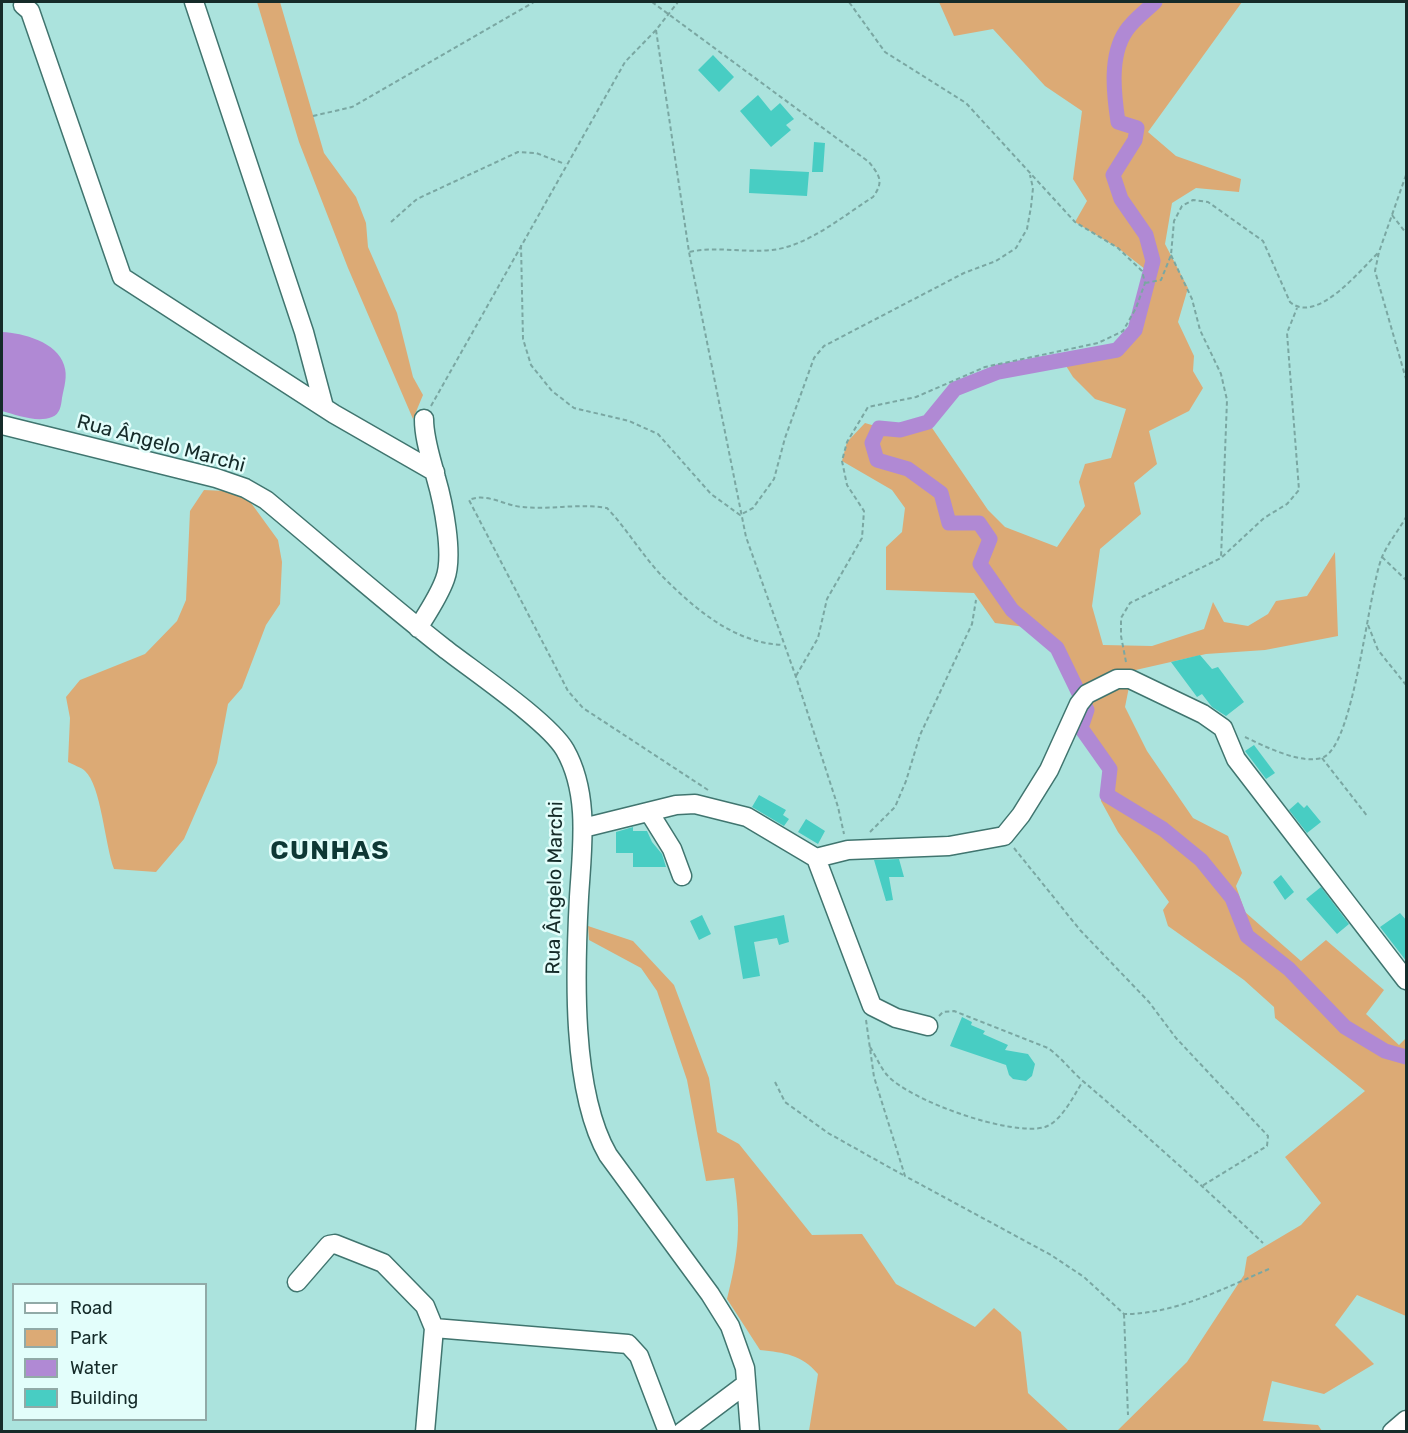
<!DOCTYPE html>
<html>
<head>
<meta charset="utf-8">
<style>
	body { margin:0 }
	#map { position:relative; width:1408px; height:1433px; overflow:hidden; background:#abe3dd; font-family:Rubik,sans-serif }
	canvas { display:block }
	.frame { position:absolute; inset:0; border:3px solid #152b29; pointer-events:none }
	.legend { position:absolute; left:12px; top:1283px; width:195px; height:138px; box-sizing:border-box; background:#e3fefb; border:2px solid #91aaa7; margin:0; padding:8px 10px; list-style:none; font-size:18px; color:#152b29 }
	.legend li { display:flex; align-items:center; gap:12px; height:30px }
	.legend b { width:30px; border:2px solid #91aaa7 }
</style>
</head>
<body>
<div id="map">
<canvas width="1408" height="1433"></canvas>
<div class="frame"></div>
<ul class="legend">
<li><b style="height:8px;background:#fff"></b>Road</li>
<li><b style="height:16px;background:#dcaa75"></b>Park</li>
<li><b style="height:16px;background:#b089d4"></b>Water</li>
<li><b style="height:16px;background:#48cdc3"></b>Building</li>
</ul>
</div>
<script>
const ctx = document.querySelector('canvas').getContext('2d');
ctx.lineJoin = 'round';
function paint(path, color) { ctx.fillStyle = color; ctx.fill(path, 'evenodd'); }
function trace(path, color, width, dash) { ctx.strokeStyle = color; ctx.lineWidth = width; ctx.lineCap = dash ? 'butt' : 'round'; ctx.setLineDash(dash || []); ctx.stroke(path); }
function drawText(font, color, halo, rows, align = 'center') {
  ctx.font = font + ' Rubik,sans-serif'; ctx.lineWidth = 5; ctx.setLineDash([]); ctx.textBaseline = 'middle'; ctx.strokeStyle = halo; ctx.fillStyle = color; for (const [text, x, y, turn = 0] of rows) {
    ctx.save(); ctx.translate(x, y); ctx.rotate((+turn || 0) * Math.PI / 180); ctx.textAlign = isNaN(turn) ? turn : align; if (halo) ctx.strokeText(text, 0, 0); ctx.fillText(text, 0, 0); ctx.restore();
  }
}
paint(new Path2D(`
	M257 2H280L324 153 356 197 366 223 368 247 397 313 413 377 423 395 413 419 348 268 299 142Z
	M939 2H1242L1148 132 1176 156 1241 179 1239 192 1196 188 1172 203 1165 244 1188 288 1178 322 1194 356 1193 371 1203 388 1189 411 1149 431 1157 464 1134 483 1141 514 1100 549 1092 606 1103 645 1152 646 1204 629 1213 602 1224 622 1248 626 1268 614 1276 601 1307 596 1335 552 1338 636 1265 650 1206 654 1118 674 1077 689 1057 648 1033 628 995 623 974 593 886 590V547L902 532 905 508 892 490 842 461 847 442 865 423C888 431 905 429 928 422L988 510 1005 527 1057 547 1085 506 1079 482 1085 464 1111 458 1126 409 1095 399 1073 377 1063 361 1117 350 1135 330 1150 273 1118 248 1075 222 1087 201 1073 179 1082 111 1045 86 993 29 954 36Z
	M204 490 225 491 246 496 278 540 282 562 280 604 266 625 242 688 228 704 217 763 184 839 156 872 114 869C105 845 101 785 85 771 81 767 73 765 68 762L70 718 66 697 80 680 145 654 177 621 186 600 190 511Z
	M1130 682 1125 707 1147 751 1193 818 1228 836 1242 873 1236 886 1245 912 1301 961 1326 940 1384 990 1366 1014 1399 1045 1406 1038V1316L1357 1295 1335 1325 1374 1364 1324 1394 1272 1381 1263 1421 1318 1425 1322 1431H1117L1187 1362 1244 1275 1247 1257 1301 1225 1321 1203 1285 1157 1365 1091 1275 1018 1274 1007 1244 980 1168 926 1163 910 1169 902 1118 832 1101 801 1104 769 1071 724 1084 704Z
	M588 926 633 941 674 985 709 1078 717 1132 739 1144 812 1235 862 1234 896 1284 975 1327 994 1308 1021 1332 1028 1393 1069 1431H809L818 1374C801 1354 785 1353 760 1350L727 1299C739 1251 741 1227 734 1178L706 1181 687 1080 657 991 641 968 589 940Z`), '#dcaa75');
paint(new Path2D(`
	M2 332C23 333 57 342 64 365 68 376 64 387 62 398 61 406 60 414 52 417 37 423 17 415 2 411Z`), '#b089d4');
trace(new Path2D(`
	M1155 2C1146 11 1133 20 1126 31 1109 56 1114 95 1118 122L1137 128 1135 140 1113 175 1121 199 1146 235 1153 261 1135 330 1117 350 998 372 955 389 928 422 900 430 879 428 872 443 877 460 908 469 941 493 949 523H979L990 539 980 564 1012 610 1057 648 1087 710 1081 728 1110 769 1107 795 1163 829 1201 860 1232 898 1247 936 1289 969 1345 1027 1385 1051 1406 1057`), '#b089d4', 15);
paint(new Path2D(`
	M713 55 734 77 719 92 698 70Z
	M758 95 771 111 780 103 794 119 786 125 791 130 771 147 740 111Z
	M814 142 825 143 823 172H812Z
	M750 169 809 172 807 196 749 193Z
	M1200 655 1212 669 1218 667 1244 702 1226 716 1212 707 1202 694 1197 697 1171 662Z
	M1254 745 1275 773 1266 779 1245 751Z
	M759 795 786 810 783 815 789 819 784 826 752 807Z
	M1298 802 1304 808 1307 805 1321 822 1307 833 1289 810Z
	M806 819 825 831 818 844 798 832Z
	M633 827V831H647L652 842 662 854 666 867H633V853H616V832Z
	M899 859 904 877H889L893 900 886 901 874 860Z
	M1281 875 1294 892 1285 900 1273 882Z
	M1321 887 1349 924 1337 934 1306 899Z
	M1400 913 1407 921V962L1380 927Z
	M702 915 711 934 699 940 690 921Z
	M784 915 789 942 779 945 777 938 754 942 760 976 743 979 734 926Z
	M962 1017 972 1022 971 1025 985 1031 983 1034 1008 1045 1005 1050 1028 1054 1035 1064 1032 1076 1026 1081 1013 1079 1009 1075 1006 1065 950 1046Z`), '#48cdc3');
const minor = new Path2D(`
	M194 2 304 332 324 407
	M23 5 30 11 122 277 334 414 435 472
	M2 425 216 478 245 488 266 500C325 549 383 600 444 648 472 670 549 722 565 750 590 794 582 848 579 897 575 971 571 1091 608 1155L710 1294 730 1326 745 1368 750 1432
	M418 628C428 612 439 596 445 579 454 555 443 502 436 478 431 458 424 439 424 419
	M649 812 672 849 682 876
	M583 828 676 805 695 804 747 817 816 858
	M816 858 848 850 949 846 1004 836 1021 815 1049 770 1079 704 1087 694 1117 679H1130L1203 714 1223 728 1236 759 1406 980
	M816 858 872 1006 896 1018 928 1026
	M297 1282 329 1245 335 1244 383 1263 425 1306 434 1328 628 1344 639 1356 668 1432
	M425 1432 434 1328
	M682 1432 746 1384
	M1392 1432 1406 1420`);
trace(minor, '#40756f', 21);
trace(new Path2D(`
	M652 2 869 162C880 176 884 182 873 197 843 216 808 246 772 250 744 253 717 246 689 252
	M656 30 689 252 746 537 796 677 838 807 844 834
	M313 116 352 107 534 2
	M1406 175 1379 252 1375 271 1406 379
	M1392 215 1406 233
	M391 222 417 199 518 152 536 153 565 164
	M521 245 523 339 531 365 552 391 574 408 629 421 658 434 711 494 740 515 753 508 774 479 785 438 814 358 824 346 964 273 996 261 1016 248 1027 229 1031 207 1033 188 1030 175
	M1171 255 1192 299 1200 330 1221 374 1227 400 1221 558
	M1145 283 1161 280 1171 255 1174 221 1182 206 1193 200 1208 202 1263 241 1290 302C1317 325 1360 270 1379 252
	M431 406 625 62 656 30 678 2
	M1382 557 1406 580
	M1368 625 1378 650 1406 685
	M1126 662 1121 636V618L1130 603 1221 558 1264 518 1287 504 1299 490 1287 333 1297 308
	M796 676 818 638 827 599 862 538 864 511 847 485 842 461 847 442 868 407 916 397 985 367 1098 343 1123 331 1136 308 1145 283 1142 271 1118 248 1075 222 966 103 885 52 849 2
	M1245 737C1264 746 1303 766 1324 757 1355 741 1368 592 1382 557 1388 543 1399 530 1406 517
	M1322 758 1368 817
	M708 790 583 708 568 691 469 500C486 492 505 506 523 507 551 510 579 503 607 508 627 529 642 555 662 576 695 609 734 643 783 645
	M870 832 895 807 906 781 920 735 972 624 976 600
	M1014 848 1080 930 1149 1002 1176 1038 1268 1136 1267 1146 1202 1186
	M939 1016 943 1012 954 1011 1048 1048C1062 1058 1071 1071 1084 1082 1145 1134 1205 1188 1263 1243
	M866 1020 874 1077 905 1176 1051 1255 1084 1277 1124 1314C1176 1314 1222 1289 1269 1269
	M870 1047C876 1056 880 1067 887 1075 910 1101 1012 1137 1045 1127 1062 1121 1074 1095 1083 1081
	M775 1082 785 1102 828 1133 903 1175
	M1124 1314 1128 1415`), '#7aa7a2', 2, [4.5, 3]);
trace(minor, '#fff', 18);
drawText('20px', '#152b29', '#e3fefb', [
	["Rua Ângelo Marchi",161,444,15],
	["Rua Ângelo Marchi",555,888,-89]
]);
ctx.letterSpacing = '1.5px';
drawText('bold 26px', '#0e3835', '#e3fefb', [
	["CUNHAS",330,851]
]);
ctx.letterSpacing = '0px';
</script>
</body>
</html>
